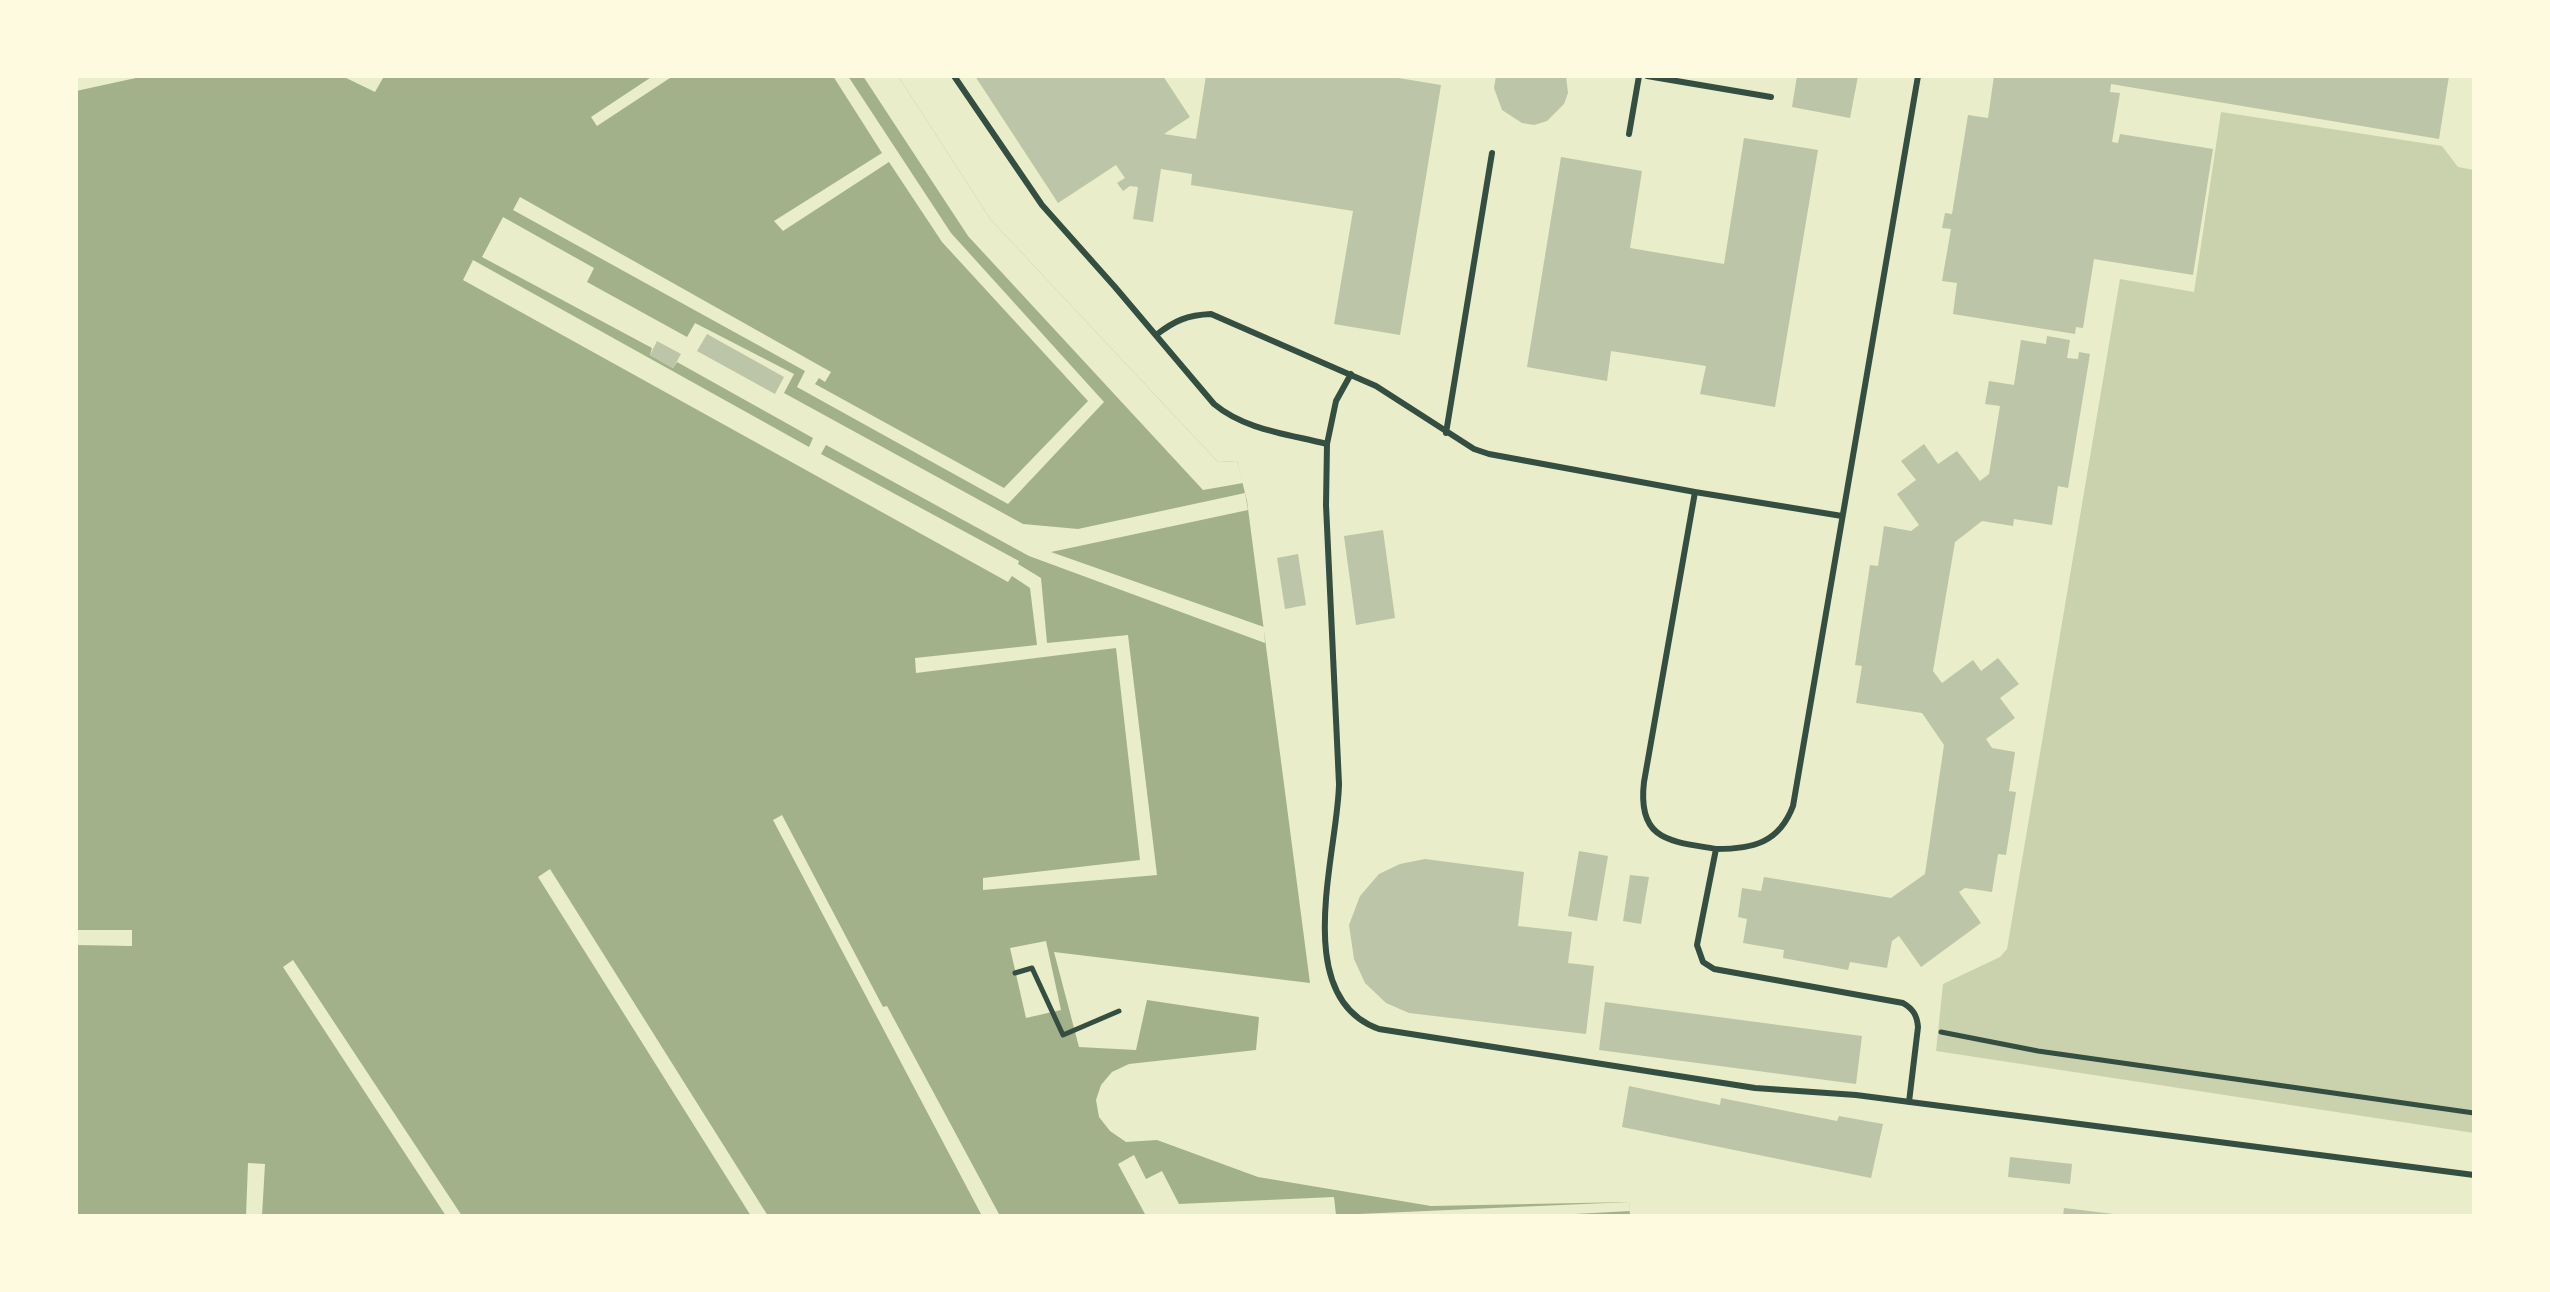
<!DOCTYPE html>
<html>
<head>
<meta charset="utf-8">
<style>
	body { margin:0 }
	#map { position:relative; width:2550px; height:1292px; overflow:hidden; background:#e9edc9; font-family:"PT Sans Narrow",sans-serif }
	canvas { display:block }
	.frame { position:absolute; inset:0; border:78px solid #fefae0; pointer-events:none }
</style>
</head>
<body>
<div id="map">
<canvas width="2550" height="1292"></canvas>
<div class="frame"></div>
</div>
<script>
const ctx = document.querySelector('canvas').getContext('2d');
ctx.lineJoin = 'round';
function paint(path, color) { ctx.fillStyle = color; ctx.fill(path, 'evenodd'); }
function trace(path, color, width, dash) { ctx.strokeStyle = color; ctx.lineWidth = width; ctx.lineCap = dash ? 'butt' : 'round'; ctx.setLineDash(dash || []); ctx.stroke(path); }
paint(new Path2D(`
	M2221 112 2442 146 2458 167 2474 170V1133L1936 1051 1943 984 2000 957 2007 949 2120 279 2194 292Z`), '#cad2ad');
paint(new Path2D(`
	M145 76H898L991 220 1218 462 1237 461 1247 501 1310 983 1054 952 1079 1047 1136 1050 1147 1000 1259 1017 1256 1050 1129 1064 1112 1072 1101 1085 1096 1100 1099 1117 1110 1131 1126 1142 1157 1140 1258 1177 1431 1206 1629 1202 1630 1216H76V91Z`), '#a3b18a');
paint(new Path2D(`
	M342 76H378L383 78 375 92Z
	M653 76H673L597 126 591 117Z
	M833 76H848L951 233 1104 402 1008 504 797 387 805 371 513 210 520 197 831 372 825 382 819 378 815 384 1004 488 1088 401 942 242 889 162 783 231 774 221 882 153Z
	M863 76H898L991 220 1218 462 1237 461 1243 483 1203 490 968 236Z
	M503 217 594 268 587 282 687 337 695 323 794 374 784 393 1023 524 1078 529 1245 493 1248 510 1051 552 1264 627 1265 643 1029 556 826 445 821 454 1019 561 1018 564 1041 578 1047 643 1128 635 1157 875 983 890V878L1140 860 1116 648 916 673 915 658 1037 645 1030 588 1012 576 1008 582 463 280 473 260 809 447 813 438 677 362 673 368 650 355 652 348 482 257Z
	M782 815 883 1007 887 1006 1000 1216H982L773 820Z
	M550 869 768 1216H751L538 877Z
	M76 930H132V946L76 945Z
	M1046 941 1061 1010 1026 1018 1010 948Z
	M293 960 462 1216H446L283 967Z
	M1134 1155 1146 1179 1162 1171 1179 1204 1334 1197 1336 1215 1629 1202 1630 1211 1538 1216H1146L1118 1164Z
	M248 1163 265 1164 262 1216H246Z`), '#e9edc9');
paint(new Path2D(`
	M975 76H1163L1190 117 1164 134 1196 139 1206 76H1386L1441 85 1400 335 1334 324 1353 211 1191 185 1192 174 1161 169 1153 222 1133 219 1138 187 1130 186 1123 191 1117 183 1125 178 1116 165 1058 203Z
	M1496 76H1566L1568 93 1564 104 1547 121 1534 125 1522 123 1502 110 1494 88Z
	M1797 76H1858L1850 118 1792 107Z
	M1994 76H2449L2439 139 2111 84 2110 92 2120 93 2112 142 2118 143 2120 134 2213 149 2193 275 2094 259 2083 328 2076 327 2075 334 1953 314 1957 283 1942 281 1951 229 1942 228 1945 213 1952 214 1968 115 1988 118Z
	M1744 138 1818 150 1775 407 1700 394 1706 366 1611 351 1607 381 1527 367 1561 157 1642 171 1630 248 1724 264Z
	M707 334 784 377 775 394 697 351Z
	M2047 336 2070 340 2067 358 2078 359 2079 352 2090 354 2068 488 2058 486 2052 525 2014 519 2013 526 1982 521 1955 542 1933 671 1942 683 1973 660 1981 671 1998 658 2019 684 2000 698 2015 718 1986 739 1992 748 2015 752 2009 791 2016 792 2006 855 1998 854 1992 892 1965 888 1959 892 1981 923 1921 967 1899 936 1892 941 1887 968 1850 962 1848 970 1783 958 1784 950 1743 943 1747 919 1738 917 1742 888 1761 891 1764 877 1891 898 1925 874 1944 745 1922 713 1856 703 1862 666 1855 665 1870 565 1878 566 1884 526 1911 531 1919 525 1897 494 1916 480 1901 461 1924 444 1938 464 1957 451 1980 481 1989 474 2000 406 1985 404 1989 381 2014 385 2021 340 2046 344Z
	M657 341 681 354 673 368 650 355Z
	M1383 530 1395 618 1356 625 1344 536Z
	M1298 554 1306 605 1285 609 1277 558Z
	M1579 851 1608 856 1597 921 1568 916Z
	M1425 859 1524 872 1518 926 1572 932 1568 963 1594 966 1586 1034 1409 1013 1386 1003 1365 983 1354 959 1349 925 1360 896 1379 874 1400 864Z
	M1630 875 1649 877 1641 924 1623 921Z
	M1605 1002 1862 1036 1856 1084 1599 1050Z
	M1629 1086 1720 1105 1721 1098 1837 1121 1839 1116 1883 1124 1871 1178 1622 1127Z
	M2010 1157 2072 1164 2070 1184 2008 1177Z
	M2064 1208 2114 1214V1216H2063Z`), '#bcc5a7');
trace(new Path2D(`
	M1015 973 1032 968 1063 1035 1119 1011
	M1941 1032 2038 1051 2474 1113`), '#344e41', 5);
trace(new Path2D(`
	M954 76 1042 205 1115 287 1214 404C1245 430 1288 434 1327 444L1326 505 1339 784C1338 852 1289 997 1379 1029L1755 1088 1856 1095 2474 1175
	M1647 76 1771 97
	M1629 134 1639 76
	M1156 335C1174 321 1187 315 1211 314L1376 386 1474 449 1489 454 1695 492 1644 782C1637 841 1670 841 1716 849
	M1446 433 1492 153
	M1327 444 1336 401 1351 374
	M1695 492 1842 516
	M1909 1102 1918 1027C1917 1015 1913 1009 1903 1003L1714 969 1703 962 1697 945 1716 849C1753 849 1779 843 1793 806L1918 76`), '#344e41', 6);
</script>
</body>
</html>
